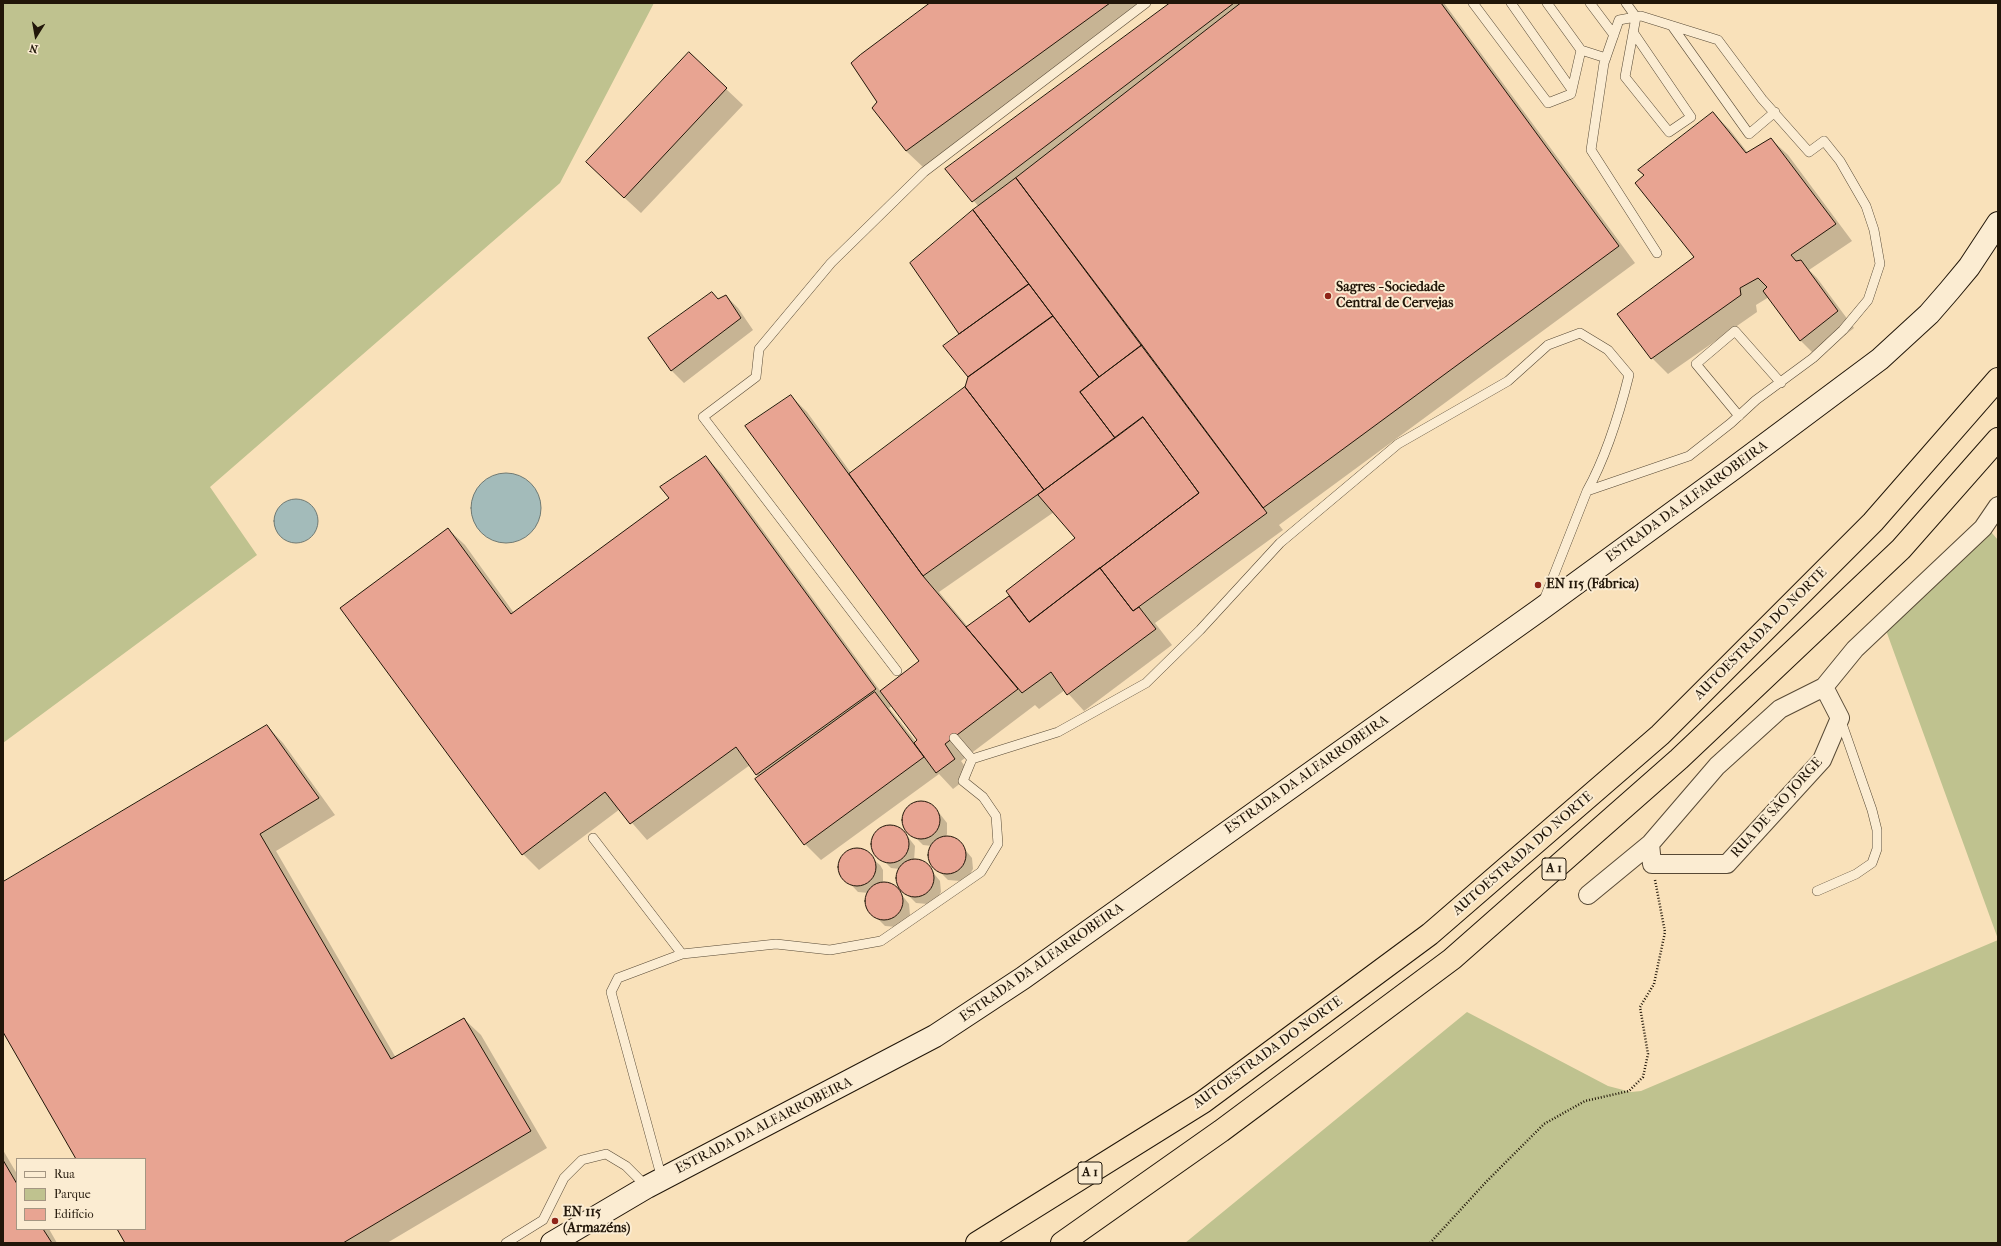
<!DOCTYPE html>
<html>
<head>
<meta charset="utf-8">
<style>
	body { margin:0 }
	#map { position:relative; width:2001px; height:1246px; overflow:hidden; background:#f9e1ba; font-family:"IM FELL French Canon",serif }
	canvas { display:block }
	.frame { position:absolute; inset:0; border:4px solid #211609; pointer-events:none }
	.legend { position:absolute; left:16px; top:1158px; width:130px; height:72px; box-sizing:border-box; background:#fbecd2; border:1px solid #a49682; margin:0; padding:5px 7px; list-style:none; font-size:12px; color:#211609 }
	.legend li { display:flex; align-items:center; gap:8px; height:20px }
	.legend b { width:20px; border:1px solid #a49682 }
	.north { position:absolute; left:16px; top:16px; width:40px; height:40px; -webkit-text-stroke:3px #fbecd2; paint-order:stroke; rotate:191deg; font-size:11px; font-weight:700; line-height:16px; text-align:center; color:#211609 }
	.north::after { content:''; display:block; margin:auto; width:14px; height:18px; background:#211609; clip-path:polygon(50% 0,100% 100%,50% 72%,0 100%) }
</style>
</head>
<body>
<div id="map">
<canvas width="2001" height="1246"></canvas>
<div class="frame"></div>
<ul class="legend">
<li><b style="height:5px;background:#fbecd2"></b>Rua</li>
<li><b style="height:11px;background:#bfc28f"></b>Parque</li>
<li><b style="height:11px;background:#e8a492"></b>Edifício</li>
</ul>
<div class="north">N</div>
</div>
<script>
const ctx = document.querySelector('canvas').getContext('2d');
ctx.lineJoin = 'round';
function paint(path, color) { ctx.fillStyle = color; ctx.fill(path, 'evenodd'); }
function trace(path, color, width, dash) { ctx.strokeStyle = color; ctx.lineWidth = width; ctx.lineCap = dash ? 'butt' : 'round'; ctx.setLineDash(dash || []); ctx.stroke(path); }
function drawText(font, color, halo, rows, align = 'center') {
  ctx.font = font + ' "IM FELL French Canon",serif'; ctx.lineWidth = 4; ctx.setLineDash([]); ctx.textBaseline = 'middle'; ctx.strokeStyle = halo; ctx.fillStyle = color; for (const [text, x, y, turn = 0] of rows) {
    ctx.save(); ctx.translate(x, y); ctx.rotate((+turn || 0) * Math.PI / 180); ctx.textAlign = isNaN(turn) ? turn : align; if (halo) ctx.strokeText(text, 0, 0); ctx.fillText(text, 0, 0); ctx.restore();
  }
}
paint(new Path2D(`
	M3 3H654L560 183 210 487 257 555 3 743Z
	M1985 525 1998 540V939L1883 622Z
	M1998 940V1243H1185L1467 1012 1608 1086 1631 1092 1641 1091Z`), '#bfc28f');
const water = new Path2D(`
	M471 508a35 35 0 1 1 70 0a35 35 0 1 1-70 0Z
	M274 521a22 22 0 1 1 44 0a22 22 0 1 1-44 0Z`);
paint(water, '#a3bbba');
trace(water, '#6f7973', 1);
paint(new Path2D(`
	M932 3H1149L923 167 906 151 873 108Z
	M1172 3H1444L1635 263 1279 525 1283 530 1155 623 1172 645 1084 711 1065 690 1039 709 1035 705 961 761 971 775 953 789 939 774 821 860 805 844 750 765 647 840 620 809 539 870 523 854 448 529 465 545 514 613 670 498 706 457 722 474 881 692 920 662 791 396 807 412 851 473 966 388 969 377 960 335 912 263 979 207 947 169ZM1054 512 1076 538 1010 596 968 627 939 592ZM892 706 919 741 916 742 889 708Z
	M689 54 743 105 641 213 603 178Z
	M1713 113 1730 130 1748 153 1771 139 1788 155 1852 241 1809 270 1817 278 1854 328 1817 357 1801 341 1769 297 1756 305 1757 312 1668 374 1652 358 1695 258Z
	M712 293 719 300 726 296 738 308 753 330 684 383 672 371 650 338Z
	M267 726 283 743 335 815 276 851 396 1058 464 1019 481 1035 547 1148 387 1243H126L118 1229H145V1159H77L3 1030V883Z
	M920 803 931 805 940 814 947 823V834L945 838 957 840 972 858 973 869 970 874 960 881 948 880 931 863 930 851 932 846 923 845 905 827 904 822 906 811 915 804Z
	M888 826 899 829 908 837 915 846 914 861 925 863 940 881 941 892 938 897 928 904 916 903 899 886 898 874 900 869 891 868 874 851 872 840 878 830Z
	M862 850 880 865 883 870V881L881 885 889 884 898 890 909 904 910 915 907 920 897 927 885 926 868 909 866 903 869 893 858 892 841 874 840 863 842 858 851 851Z
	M3 1150 17 1174V1229H49L57 1243H3Z`), '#0003');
const building = new Path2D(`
	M930 3H1110L906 151 872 108 877 102 851 63 860 55Z
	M1170 3H1234L972 202 945 169Z
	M1241 3H1441L1619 246 1263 508 1016 178Z
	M689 52 727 88 624 198 586 162Z
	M1713 112 1746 153 1771 138 1836 224 1791 255 1796 261 1801 260 1838 311 1800 341 1763 291 1767 287 1758 278 1740 288 1741 295 1651 359 1617 314 1694 257 1635 183 1644 175 1638 170Z
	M1016 178 1142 345 1099 377 973 210Z
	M973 210 1029 284 959 334 910 263Z
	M1029 284 1053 316 968 377 943 346Z
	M712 292 718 299 726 295 741 318 671 371 648 338Z
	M1053 316 1099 377 1080 392 1115 438 1044 490 965 387 968 377Z
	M1142 345 1267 513 1133 611 1100 568 1199 493 1143 417 1115 438 1080 392Z
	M965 387 1044 490 923 576 849 474Z
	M791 395 923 576 1018 689 945 744 955 759 936 773 914 743 917 740 880 691 919 661 745 426Z
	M1143 417 1199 493 1029 622 1006 591 1075 538 1038 495Z
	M706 456 876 689 756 775 736 747 630 824 605 792 522 855 340 608 448 528 511 614 669 498 660 487Z
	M1100 568 1133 611 1139 607 1156 629 1067 695 1051 672 1022 693 966 627 1009 596 1029 622Z
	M875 692 924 757 804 845 755 779Z
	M267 725 319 798 260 834 391 1059 464 1018 531 1131 343 1243H125L117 1229H145V1159H76L3 1032V882Z
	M902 820a19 19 0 1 1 38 0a19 19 0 1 1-38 0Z
	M871 844a19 19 0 1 1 38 0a19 19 0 1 1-38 0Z
	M928 855a19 19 0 1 1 38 0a19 19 0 1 1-38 0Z
	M838 867a19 19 0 1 1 38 0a19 19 0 1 1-38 0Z
	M896 878a19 19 0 1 1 38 0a19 19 0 1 1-38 0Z
	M865 901a19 19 0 1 1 38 0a19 19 0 1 1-38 0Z
	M3 1160 17 1184V1229H43L52 1243H3Z`);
paint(building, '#e8a492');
trace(building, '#211609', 1);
const service = new Path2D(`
	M1473 3 1548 103 1571 94 1581 50
	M1511 3 1572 90
	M1547 3 1581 50 1606 58
	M1590 3 1614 35
	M1626 3 1636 17 1625 77 1669 132 1691 117 1633 32
	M1672 26 1749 134 1775 112
	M1739 416 1696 364 1735 331 1781 383
	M1544 600 1587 491 1689 456 1731 423 1756 400 1813 358 1843 330 1868 300 1880 264 1874 230 1866 206 1840 161 1824 141 1809 152 1762 99 1718 40 1641 16 1619 20 1604 63 1591 150 1657 253
	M897 671 703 417 756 377 759 349 831 263 924 172 1146 3
	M954 738 972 759
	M593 838 682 954 776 944 830 950 881 941 981 872 998 844 996 816 983 797 963 781 972 759 1058 732 1146 683 1200 630 1280 543 1398 444 1508 381 1548 345 1580 333 1608 350 1629 375C1619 415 1607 455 1587 491
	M1817 891 1856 874 1872 863 1877 849V830L1872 810 1841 721
	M662 1179 611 992 618 978 682 954
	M506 1243 543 1220 564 1178 582 1160 606 1154 626 1166 647 1187`);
const minor = new Path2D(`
	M1650 844 1652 864H1727L1822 760 1840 718 1824 687 1855 649 1983 528 1998 506
	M1588 895 1650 844 1717 766 1780 709 1824 687`);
const secondary = new Path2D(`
	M552 1243 647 1187 935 1036 1023 978 1541 609 1734 468 1880 359 1929 314 1949 291 1969 267 1998 223`);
const motorway = new Path2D(`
	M977 1243 1203 1102 1430 934 1660 735 1873 522 1998 379
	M1062 1243 1221 1131 1452 959 1679 759 1901 549 1998 439`);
trace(service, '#574935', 10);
trace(minor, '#574935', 20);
trace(secondary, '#211609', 24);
trace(motorway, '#211609', 24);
trace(new Path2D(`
	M1430 1243 1486 1182 1544 1124 1585 1101 1629 1091 1643 1077 1648 1054 1640 1007 1654 984 1665 932 1655 880`), '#211609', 2.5, [1, 2]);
trace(service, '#fbecd2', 9);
trace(minor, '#fbecd2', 18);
trace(secondary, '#fbecd2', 22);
trace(motorway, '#f9e1ba', 22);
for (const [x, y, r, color] of [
	[1328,296,4,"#8f2418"],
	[1538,585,4,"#8f2418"],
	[555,1221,4,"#8f2418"]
]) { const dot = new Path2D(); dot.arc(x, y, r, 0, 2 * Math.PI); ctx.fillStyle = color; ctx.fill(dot); trace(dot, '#fbecd2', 1.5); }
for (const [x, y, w] of [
	[1554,869,24],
	[1090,1173,24]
]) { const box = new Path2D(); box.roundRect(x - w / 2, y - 11, w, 22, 3); ctx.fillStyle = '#fbecd2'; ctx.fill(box); trace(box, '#211609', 1); }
drawText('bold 13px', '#211609', null, [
	["A 1",1554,869],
	["A 1",1090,1173]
]);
drawText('bold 14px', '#211609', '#fbecd2', [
	["Sagres - Sociedade",1336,288],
	["Central de Cervejas",1336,304],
	["EN 115 (Fábrica)",1546,585],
	["EN 115",563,1213],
	["(Armazéns)",563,1229]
], 'left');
drawText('14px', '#211609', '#fbecd2', [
	["ESTRADA DA ALFARROBEIRA",1687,502,-36],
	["AUTOESTRADA DO NORTE",1761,634,-45],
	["ESTRADA DA ALFARROBEIRA",1307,775,-35],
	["RUA DE SÃO JORGE",1777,808,-48],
	["AUTOESTRADA DO NORTE",1523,854,-41],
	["ESTRADA DA ALFARROBEIRA",1042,963,-35],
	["AUTOESTRADA DO NORTE",1268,1053,-36],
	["ESTRADA DA ALFARROBEIRA",764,1126,-27]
]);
</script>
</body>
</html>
